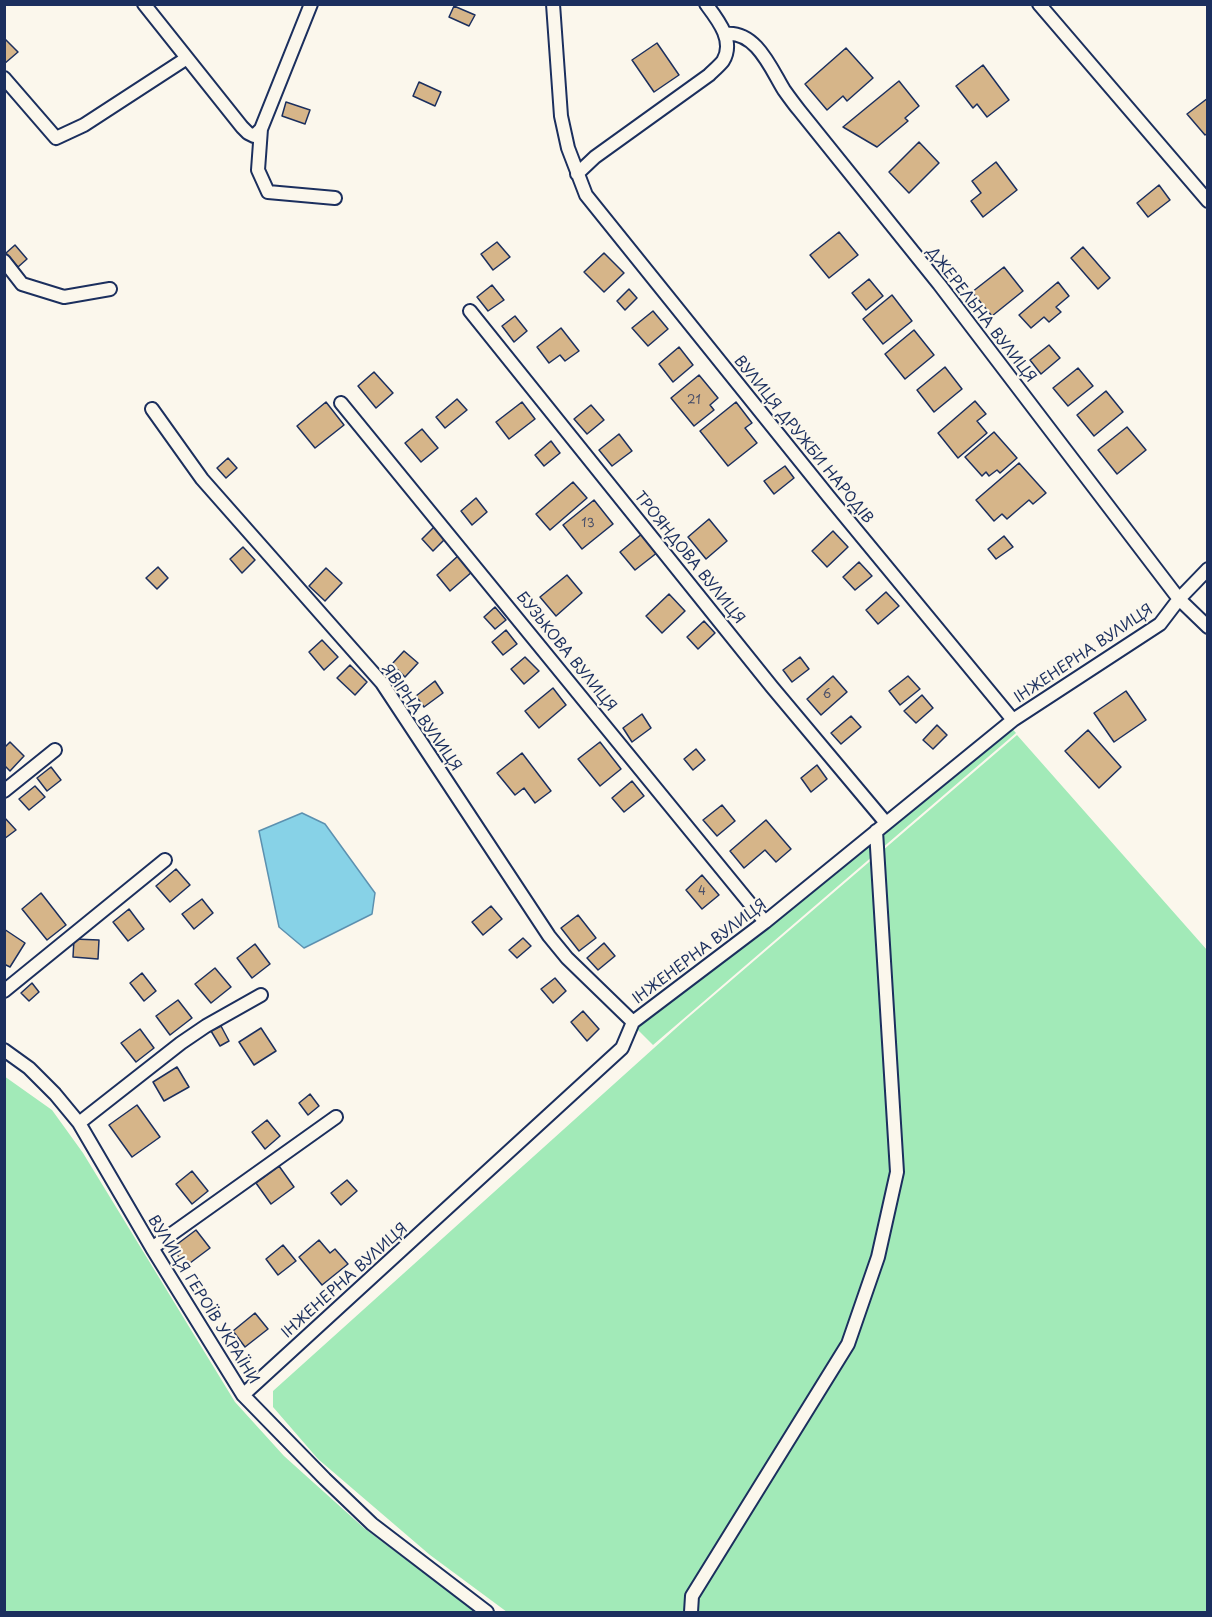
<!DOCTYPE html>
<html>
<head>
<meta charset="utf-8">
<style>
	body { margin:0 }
	#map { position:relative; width:1212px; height:1617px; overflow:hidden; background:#fbf7ec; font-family:"Playpen Sans",sans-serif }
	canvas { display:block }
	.frame { position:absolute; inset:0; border:6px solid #1b2f5e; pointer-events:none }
</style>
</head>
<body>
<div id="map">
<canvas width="1212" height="1617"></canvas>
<div class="frame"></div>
</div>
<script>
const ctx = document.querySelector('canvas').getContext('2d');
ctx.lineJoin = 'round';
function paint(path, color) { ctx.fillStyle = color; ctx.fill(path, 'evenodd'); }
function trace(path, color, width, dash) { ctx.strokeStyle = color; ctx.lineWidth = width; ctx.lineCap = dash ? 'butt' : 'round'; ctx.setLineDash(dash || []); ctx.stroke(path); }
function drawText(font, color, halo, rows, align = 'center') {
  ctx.font = font + ' "Playpen Sans",sans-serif'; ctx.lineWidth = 4.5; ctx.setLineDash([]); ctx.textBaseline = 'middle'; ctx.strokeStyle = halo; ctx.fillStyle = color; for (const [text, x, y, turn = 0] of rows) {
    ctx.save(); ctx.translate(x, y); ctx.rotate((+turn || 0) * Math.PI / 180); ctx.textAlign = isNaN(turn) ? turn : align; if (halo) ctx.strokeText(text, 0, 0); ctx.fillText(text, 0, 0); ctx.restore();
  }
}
paint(new Path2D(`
	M1009 725 1016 733 653 1045 636 1028Z
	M1017 735 1207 950V1612H507L430 1555 318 1459 273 1407V1391L684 1021Z
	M4 1076 52 1110 83 1153 235 1402 284 1456 364 1528 476 1612H5Z`), '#a2eab8');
const water = new Path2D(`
	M302 813 325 824 375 893 372 914 304 948 279 927 259 831Z`);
paint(water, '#87d2e7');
trace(water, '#5c91b0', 1.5);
const building = new Path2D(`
	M454 6 475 15 469 26 449 17Z
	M4 38 18 52 4 64Z
	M657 43 679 75 654 92 632 60Z
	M846 48 873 78 847 101 843 96 827 110 805 84Z
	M983 65 1009 100 987 117 977 104 973 108 956 86Z
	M899 81 919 106 905 118 908 121 877 147 843 127Z
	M419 82 441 92 435 106 413 96Z
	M1208 98V133L1205 135 1187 114Z
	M286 102 310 110 305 124 282 116Z
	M919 142 939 163 909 193 889 172Z
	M996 162 1017 190 983 217 971 201 981 193 972 181Z
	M1159 185 1170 200 1148 217 1137 203Z
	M839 232 858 255 829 278 810 255Z
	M497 242 510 257 493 270 481 254Z
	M15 245 27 259 18 267 6 253Z
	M1083 247 1110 278 1098 289 1071 258Z
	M604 253 624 273 604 292 584 272Z
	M1004 267 1023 291 992 316 972 292Z
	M869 279 883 296 866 310 852 293Z
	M1058 282 1069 296 1056 307 1061 312 1049 322 1044 317 1031 328 1019 315Z
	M492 285 504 300 488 311 477 297Z
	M629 289 637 298 625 310 617 301Z
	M892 295 912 321 883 344 863 319Z
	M653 311 668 329 648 346 632 328Z
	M515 316 527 331 514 342 502 326Z
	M561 328 579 351 565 361 560 355 549 363 537 347Z
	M914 330 934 355 905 379 885 354Z
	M1049 345 1060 358 1041 374 1030 360Z
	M679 347 693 365 673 382 659 364Z
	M945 367 962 389 934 412 917 390Z
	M1078 368 1093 386 1068 406 1053 388Z
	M374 372 393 393 376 408 358 386Z
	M699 375 718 398 710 405 714 410 694 426 671 398Z
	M1106 391 1123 412 1094 436 1077 415Z
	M457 399 467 410 445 428 436 417Z
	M975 401 986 414 977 421 987 433 958 458 938 433Z
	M326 402 344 425 315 448 297 426Z
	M522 402 535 419 509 439 496 422Z
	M736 402 752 423 745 428 757 443 728 466 700 431Z
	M591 405 604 420 587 434 574 419Z
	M1127 427 1146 450 1117 474 1098 450Z
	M422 429 438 448 421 462 405 443Z
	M994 432 1017 458 1000 473 997 470 989 476 986 472 982 476 965 457Z
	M619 434 632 451 612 466 599 450Z
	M551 441 560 453 544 466 535 455Z
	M228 458 237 468 226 478 217 468Z
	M1019 463 1046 493 1033 504 1029 500 1007 519 1002 514 994 521 976 500Z
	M785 466 794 478 774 494 764 481Z
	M573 482 587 498 550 530 536 514Z
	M476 498 487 512 472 525 461 511Z
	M594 500 613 524 582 549 563 525Z
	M709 519 727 541 706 559 688 537Z
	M435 526 447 537 433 551 422 539Z
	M833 531 848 547 827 567 812 551Z
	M643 533 658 552 635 570 620 552Z
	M1004 536 1013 547 996 559 988 549Z
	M243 547 255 560 242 573 230 559Z
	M459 555 473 571 450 591 437 575Z
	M859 562 872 576 855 590 843 577Z
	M158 567 168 578 157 589 146 578Z
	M326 568 342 583 325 601 309 586Z
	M567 575 582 593 556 616 540 597Z
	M886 592 899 606 878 624 866 610Z
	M669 594 685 611 662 633 646 616Z
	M495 607 506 620 495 629 484 617Z
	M704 621 715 633 698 649 687 637Z
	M506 630 517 644 503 655 492 642Z
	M322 640 338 657 324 670 309 652Z
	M404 651 418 663 405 677 392 664Z
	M525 657 539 671 524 684 511 669Z
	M800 657 809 669 792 682 783 670Z
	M350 665 367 682 355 695 337 678Z
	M833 676 847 692 821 715 807 699Z
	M908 676 920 689 900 705 889 691Z
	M435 681 443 693 424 707 416 696Z
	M553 688 566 705 539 728 525 711Z
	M1126 691 1146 720 1114 742 1094 713Z
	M922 695 933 708 916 723 904 711Z
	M642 714 651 728 632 742 623 728Z
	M851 716 861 727 841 744 831 733Z
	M937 725 947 735 933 749 923 740Z
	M1088 730 1121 767 1099 788 1065 751Z
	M10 742 24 756 10 771 4 765V748Z
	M600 742 621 769 600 786 578 759Z
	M696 749 705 760 693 770 684 759Z
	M522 753 551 791 535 803 524 788 515 795 497 773Z
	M817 765 827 779 811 792 801 778Z
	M51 767 61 780 47 791 37 778Z
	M632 781 644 796 624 812 612 798Z
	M35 786 45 797 29 810 19 799Z
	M722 805 735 821 717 836 703 820Z
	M4 817 16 830 4 839Z
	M766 820 791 849 776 862 765 850 744 868 730 851Z
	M176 869 190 885 170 902 156 886Z
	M702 875 719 895 702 909 686 890Z
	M41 893 66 925 47 940 22 909Z
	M202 899 213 913 194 929 182 914Z
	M491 906 502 919 483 935 472 922Z
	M129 909 144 929 128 941 113 922Z
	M578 915 596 938 579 951 561 928Z
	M4 929 25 943 10 967 4 964Z
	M523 938 531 946 517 958 509 950Z
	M74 939 99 940 98 959 73 957Z
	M604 943 615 956 598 970 587 958Z
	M255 944 270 964 252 978 237 958Z
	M215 968 231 987 211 1003 195 984Z
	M142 973 156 991 144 1001 130 983Z
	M555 978 566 991 553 1003 541 989Z
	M32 983 39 992 29 1001 21 993Z
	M178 1000 192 1018 170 1035 156 1016Z
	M583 1011 599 1029 587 1041 571 1022Z
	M221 1026 229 1041 220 1046 211 1031Z
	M261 1028 276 1051 254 1065 239 1042Z
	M140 1029 154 1048 136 1062 121 1043Z
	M177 1067 189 1087 164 1101 153 1082Z
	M310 1094 319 1106 308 1115 299 1103Z
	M137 1105 160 1137 132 1157 109 1125Z
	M267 1120 280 1136 265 1149 252 1132Z
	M279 1166 294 1187 271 1204 256 1183Z
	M192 1171 208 1191 192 1204 176 1184Z
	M347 1180 357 1191 341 1205 331 1193Z
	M196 1230 210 1248 186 1266 172 1248Z
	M319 1240 330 1253 335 1249 348 1264 322 1285 299 1257Z
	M283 1245 296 1261 278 1275 266 1259Z
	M255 1313 268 1329 245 1347 233 1331Z`);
paint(building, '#d6b589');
trace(building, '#1b2f5e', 1.5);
const minor = new Path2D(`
	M144 4 242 127 248 133 254 136 261 129 311 4
	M553 4 561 116 568 148 586 195 829 497 1013 720
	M1039 4 1208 201
	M725 34C756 30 771 69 784 90 789 97 794 104 799 110L939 284 1179 599 1208 627
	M4 78 56 138 84 125 187 58
	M261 129 258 170 268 192 335 198
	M577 174 595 157 709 75C713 71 719 66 723 61 735 41 718 20 706 4
	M4 261 22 284 64 297 110 289
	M470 311 772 687 886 823
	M341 403 765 922
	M152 409 202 479 382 683 549 936 567 958 633 1022
	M4 791 55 750
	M4 991 165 860
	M4 1050 29 1068 55 1094 79 1123 152 1248 243 1395 325 1479 372 1524 487 1612
	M79 1123 181 1043 206 1026 261 995
	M152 1248 336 1117
	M243 1395 622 1048 633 1022 765 922 1013 720 1160 624 1179 599 1208 569
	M691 1612 692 1596 848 1344 878 1257 897 1172 876 831`);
trace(minor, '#1b2f5e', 16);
trace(minor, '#fbf7ec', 12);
drawText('12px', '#4a5069', null, [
	["21",694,401],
	["13",588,524],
	["6",827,695],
	["4",702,892]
]);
drawText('15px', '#1b2f5e', '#fbf7ec', [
	["ДЖЕРЕЛЬНА ВУЛИЦЯ",981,315,52],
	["ВУЛИЦЯ ДРУЖБИ НАРОДІВ",803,440,51],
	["ТРОЯНДОВА ВУЛИЦЯ",689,558,51],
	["БУЗЬКОВА ВУЛИЦЯ",566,652,51],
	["ІНЖЕНЕРНА ВУЛИЦЯ",1084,654,-34],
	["ЯВІРНА ВУЛИЦЯ",421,718,55],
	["ІНЖЕНЕРНА ВУЛИЦЯ",700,952,-37],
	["ІНЖЕНЕРНА ВУЛИЦЯ",345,1281,-42],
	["ВУЛИЦЯ ГЕРОЇВ УКРАЇНИ",203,1300,58]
]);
</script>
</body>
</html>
